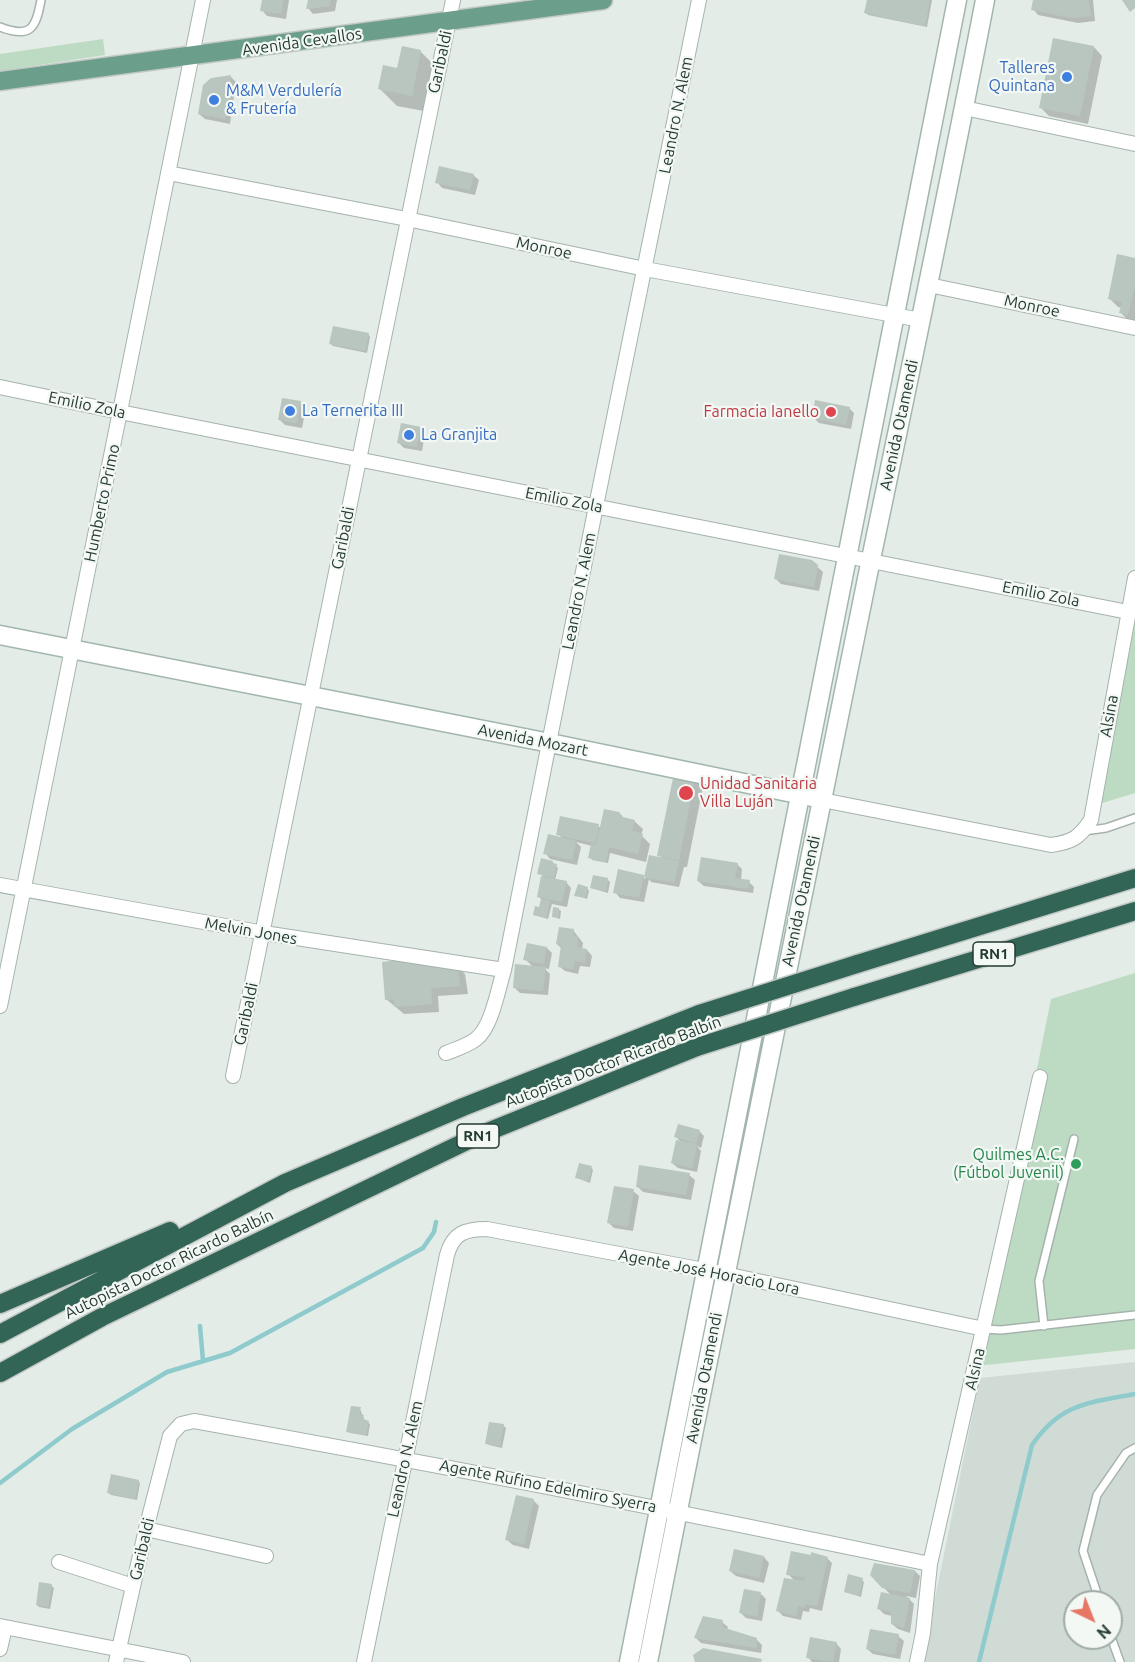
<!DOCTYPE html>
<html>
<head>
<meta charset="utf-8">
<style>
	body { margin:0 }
	#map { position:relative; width:1135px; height:1662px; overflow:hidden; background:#e3ece7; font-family:Ubuntu,sans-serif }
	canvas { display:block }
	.north { position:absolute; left:1063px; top:1590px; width:60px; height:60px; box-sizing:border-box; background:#f3f8f5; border:2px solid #a0aca7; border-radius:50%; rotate:137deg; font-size:16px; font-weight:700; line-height:24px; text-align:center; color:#243b32 }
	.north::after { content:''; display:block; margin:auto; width:21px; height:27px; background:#e77665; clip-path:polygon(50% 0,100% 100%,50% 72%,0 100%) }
</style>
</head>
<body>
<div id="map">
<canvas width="1135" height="1662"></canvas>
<div class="north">N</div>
</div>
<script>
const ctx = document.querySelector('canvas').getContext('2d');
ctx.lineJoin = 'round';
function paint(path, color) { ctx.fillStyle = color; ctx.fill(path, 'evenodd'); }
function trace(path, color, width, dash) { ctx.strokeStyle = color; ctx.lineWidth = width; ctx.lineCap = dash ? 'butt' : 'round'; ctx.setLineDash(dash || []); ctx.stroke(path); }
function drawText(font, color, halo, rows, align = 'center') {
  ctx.font = font + ' Ubuntu,sans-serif'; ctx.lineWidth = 4.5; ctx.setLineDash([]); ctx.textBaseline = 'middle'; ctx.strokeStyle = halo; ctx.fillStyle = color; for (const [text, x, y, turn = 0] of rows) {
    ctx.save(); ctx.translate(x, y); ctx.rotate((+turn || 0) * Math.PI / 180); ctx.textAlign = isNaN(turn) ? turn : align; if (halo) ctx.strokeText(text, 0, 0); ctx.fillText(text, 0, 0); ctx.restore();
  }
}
paint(new Path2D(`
	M1135 1362V1662H922L980 1378ZM1075 1602H1111V1638H1075Z`), '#d1dbd5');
paint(new Path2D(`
	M103 39 105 55 0 71V54Z
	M1135 609V793L1096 805Z
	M1135 973V1349L977 1366 1051 999Z`), '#bddbc2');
paint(new Path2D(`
	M264 0H289L286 19 267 16 262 10Z
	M310 0H337L335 11 313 14 308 8Z
	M868 0H932L927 27 868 15 866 13Z
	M1034 0H1093L1095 21 1078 23 1038 15 1033 9Z
	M1094 47 1102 56 1088 124 1049 116 1041 108Z
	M420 51 437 68 429 112 397 106 380 89Z
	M231 77 236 82 230 124 205 119 199 114 211 79Z
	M473 175 479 180 475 195 442 188 437 182Z
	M1135 259V323L1129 321 1121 313 1122 308 1118 307 1109 298Z
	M368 334 370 337 367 353 333 346 331 344Z
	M300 403 306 408 302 428 285 425 280 420Z
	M849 408 854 413 851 429 819 423 813 417Z
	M420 429 425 434 422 451 404 448 399 443Z
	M812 562 823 572 819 591 781 584 776 579Z
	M694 778 703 787 687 867H684L679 887 651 882 649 879 644 902 620 898 615 892 643 876 645 879 650 857 663 859 659 855Z
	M623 818 634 821 643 829 641 835 650 844 646 862 610 853 608 863 592 860 590 857 592 846 576 842 581 847 577 865 550 859 545 853 563 839 558 834 598 826 601 828Z
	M552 862 558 868 555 880 566 882 571 888 567 907 552 904 548 919 534 915 540 909 542 900 539 897 543 876 539 873Z
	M737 864 742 869 741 880 749 882 754 887 753 893 704 886 698 881Z
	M608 880 610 882 608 893 591 888Z
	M587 888 589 891 587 899 576 895Z
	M558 909 561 911 560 919 554 917Z
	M573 930 583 943 582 950H587L592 956 590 967 580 966 578 974 565 971 559 966 562 949 557 944Z
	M547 948 552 953 549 969 544 968 550 974 548 995 520 993 514 987 533 967 525 959Z
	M456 965 465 974 468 994 438 996 439 1012 404 1014 386 999Z
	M699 1131 704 1136 701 1148 697 1146 701 1151 697 1172 678 1168 672 1163 682 1143 676 1137Z
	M591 1167 593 1170 590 1183 577 1178Z
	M689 1175 695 1180 691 1200 643 1192 637 1186Z
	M633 1191 639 1196 633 1231 614 1228 609 1223Z
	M360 1409 365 1421 370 1424 368 1436 350 1433 348 1431Z
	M490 1423 504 1426 506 1428 502 1448 489 1445 487 1443Z
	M138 1481 140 1483 137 1500 111 1495 109 1493Z
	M533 1500 539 1506 529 1549 513 1545 507 1540Z
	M764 1557 769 1563 764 1583 736 1576 730 1571Z
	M827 1558 832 1563 822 1611 810 1608 809 1612 803 1611 801 1620 783 1616 777 1610 795 1581 788 1574Z
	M915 1571 920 1576 916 1598 906 1596 914 1604 910 1633 898 1629 892 1624V1616L884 1614 878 1608 892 1596 883 1587Z
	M862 1580 864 1582 861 1597 845 1592Z
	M51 1585 54 1588 50 1609 39 1607 37 1605Z
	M761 1594 766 1599 762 1621 746 1618 740 1612Z
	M722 1622 728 1627 727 1630 756 1639 762 1645 761 1653 701 1643 696 1638Z
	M898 1636 904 1641 900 1659 873 1654 867 1649Z
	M836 1643 841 1649 839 1662H812L808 1657Z`), '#0003');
trace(new Path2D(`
	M200 1326 203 1361
	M0 1483 72 1429 167 1372 230 1353 423 1248 434 1232 436 1222
	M979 1662 1032 1445C1061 1403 1088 1403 1135 1394`), '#8fcacc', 4.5);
paint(new Path2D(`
	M262 0H283L281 14 260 11Z
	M308 0H331L330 6 306 9Z
	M867 0H930L925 26 864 13Z
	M1033 0H1089L1091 16 1072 18 1031 10Z
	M1122 0H1135V8L1130 12Z
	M1053 38 1094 46 1080 116 1039 108Z
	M402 46 421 50 412 96 378 89 383 65 397 68Z
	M231 75 225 119 198 114 203 85 211 78Z
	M439 166 474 174 470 190 435 183Z
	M1117 254 1135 258V285L1128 315 1119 313 1122 302 1108 299Z
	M333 326 369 333 365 351 329 344Z
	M282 398 301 401 297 423 278 420Z
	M815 400 850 407 846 425 812 418Z
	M401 423 421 427 417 447 397 443Z
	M779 554 812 560 818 565 814 587 774 579Z
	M674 773 695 777 679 860 657 856Z
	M604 809 619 812 623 817 635 820 632 831 643 834 638 854 609 847 606 862 588 858 591 844 596 845Z
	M560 816 599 824 595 843 556 835Z
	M548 834 576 841 572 860 543 854Z
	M649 855 679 861 674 883 644 877Z
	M701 857 738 863 735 878 750 880 748 889 697 881Z
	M541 858 553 861V863L557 864 554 878 537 874Z
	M618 869 644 875 639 898 613 893Z
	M593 875 608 878 606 891 590 888Z
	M541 876 567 881 562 902 537 897Z
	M578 884 588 887 585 898 574 896Z
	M541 899 550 901 546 918 533 915 535 906 539 907Z
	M553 907 559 908 558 918 552 917Z
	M559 927 574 929 573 935 578 936 577 947 587 949 585 963 575 961 573 969 558 967 561 945 556 944Z
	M527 943 547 947 544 964 523 960Z
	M401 960 457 964 460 986 431 988 432 1004 394 1007V999L385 1000 382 962Z
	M515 964 546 967 543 991 513 988Z
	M678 1124 700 1130 696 1143 674 1137Z
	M676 1140 697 1144 692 1168 671 1163Z
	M579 1163 592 1166 588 1181 575 1178Z
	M639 1165 690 1173 686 1195 636 1187Z
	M614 1186 634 1189 628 1227 607 1223Z
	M351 1406 361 1407 359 1414 364 1415 363 1419 369 1421 366 1435 346 1432Z
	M489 1422 504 1424 500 1446 485 1444Z
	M111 1474 139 1480 135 1499 107 1493Z
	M516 1495 534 1499 524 1544 505 1540Z
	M734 1549 764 1556 759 1578 729 1571Z
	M791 1551 811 1555V1552L828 1557 817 1606 805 1604 804 1608 798 1606 796 1616 776 1611 784 1578 804 1581 805 1577 786 1575Z
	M874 1563 915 1570 910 1593 882 1588 870 1575Z
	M848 1574 863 1578 859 1596 844 1592Z
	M39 1582 52 1584 48 1607 36 1605Z
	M744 1589 761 1592 757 1616 739 1613Z
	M881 1592 910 1598 904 1628 891 1624V1612L877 1609Z
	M703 1616 723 1620 722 1627 757 1638 756 1648 694 1638Z
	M870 1629 899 1634 895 1655 866 1649Z
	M810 1637 837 1642 833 1662 806 1658Z
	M703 1648 762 1659 761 1662H695L693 1655Z`), '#b8c6bf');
const lane = new Path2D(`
	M0 27C31 39 36 28 41 0
	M1084 831 1106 828 1135 818
	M1044 1326 1039 1281 1074 1139
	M984 1329 1001 1330 1135 1315
	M1100 1602 1083 1551 1097 1495 1126 1453 1135 1448
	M1111 1637 1120 1662`);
const street = new Path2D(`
	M964 108 1135 144
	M168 173 407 219 645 269 921 320
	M929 285 1135 328
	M0 387 120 412 1128 612
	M822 800 1051 845C1072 842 1079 838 1091 820L1135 578
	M0 885 264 933 504 970
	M0 1006 203 0
	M446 1053C456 1049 467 1046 476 1039 492 1027 498 989 504 970L596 506 699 0
	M233 1076 453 0
	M146 1529 266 1556
	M59 1562 133 1586
	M0 1626 183 1662
	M0 1649 5 1627
	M116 1662 146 1529 170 1436 181 1424 194 1421C441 1465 686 1513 930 1564
	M364 1662 447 1255C453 1233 465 1229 487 1229L725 1274 984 1329
	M917 1662 923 1633 930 1564 1040 1077`);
const secondary = new Path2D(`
	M0 635 550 743 812 797
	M629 1662 957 0
	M648 1662C720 1294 796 927 871 559 910 373 949 187 985 0`);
const primary = new Path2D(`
	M0 81 603 0`);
const highway = new Path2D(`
	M857 964 1135 878
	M854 997 1135 911
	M0 1304 170 1231
	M0 1334 285 1183 463 1107 699 1014
	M0 1373 102 1317 475 1137 697 1047`);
trace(lane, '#a6b3ad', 10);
trace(street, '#a6b3ad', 16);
trace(secondary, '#a2b6ad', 21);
trace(primary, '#c2c8c6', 21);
trace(highway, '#c2c8c6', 21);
trace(lane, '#fff', 7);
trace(street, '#fff', 14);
trace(secondary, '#fff', 18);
trace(primary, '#6b9e8b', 18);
trace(highway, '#326555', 18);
const highwayBridge = new Path2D(`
	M699 1014 857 964
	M697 1047 854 997`);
trace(highwayBridge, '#c2c8c6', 21, []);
trace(highwayBridge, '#326555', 18);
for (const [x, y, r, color] of [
	[1067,77,6,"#3f7fe0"],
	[214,100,6,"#3f7fe0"],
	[290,411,6,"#3f7fe0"],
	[831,412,6,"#e0444e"],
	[409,435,6,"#3f7fe0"],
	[686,793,8,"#e0444e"],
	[1076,1164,6,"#2e9e5b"]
]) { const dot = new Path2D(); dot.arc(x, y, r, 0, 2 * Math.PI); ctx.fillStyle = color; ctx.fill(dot); trace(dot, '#f3f8f5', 2); }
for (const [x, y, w] of [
	[994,954,42],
	[478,1136,42]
]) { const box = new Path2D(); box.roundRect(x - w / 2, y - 12, w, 24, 4.5); ctx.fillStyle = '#f3f8f5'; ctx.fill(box); trace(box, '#243b32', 1.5); }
drawText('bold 15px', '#243b32', null, [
	["RN1",994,954],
	["RN1",478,1136]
]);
drawText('16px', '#243b32', '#f3f8f5', [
	["Avenida Cevallos",302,42,-8],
	["Garibaldi",440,62,-78],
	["Leandro N. Alem",676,115,-79],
	["Monroe",544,248,12],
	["Monroe",1032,306,12],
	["Emilio Zola",87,405,12],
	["Avenida Otamendi",899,425,-78],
	["Emilio Zola",564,500,11],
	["Humberto Primo",102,503,-78],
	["Garibaldi",343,538,-79],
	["Leandro N. Alem",579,591,-79],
	["Emilio Zola",1041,594,11],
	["Alsina",1109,716,-80],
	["Avenida Mozart",533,740,11],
	["Avenida Otamendi",801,901,-78],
	["Melvin Jones",251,931,10],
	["Garibaldi",246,1014,-78],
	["Autopista Doctor Ricardo Balbín",613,1062,-21],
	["Autopista Doctor Ricardo Balbín",169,1264,-26],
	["Agente José Horacio Lora",709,1272,11],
	["Alsina",975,1369,-77],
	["Avenida Otamendi",704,1378,-79],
	["Leandro N. Alem",405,1459,-78],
	["Agente Rufino Edelmiro Syerra",548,1486,11],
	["Garibaldi",142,1549,-77]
]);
drawText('16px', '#366cbe', '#f3f8f5', [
	["Talleres",1055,68,"right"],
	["Quintana",1055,86,"right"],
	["M&M Verdulería",226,91],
	["& Frutería",226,109],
	["La Ternerita III",302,411],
	["La Granjita",421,435]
], 'left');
drawText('16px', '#be3a42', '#f3f8f5', [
	["Farmacia Ianello",819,412],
	["Unidad Sanitaria",700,784,"left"],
	["Villa Luján",700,802,"left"]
], 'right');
drawText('16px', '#27864d', '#f3f8f5', [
	["Quilmes A.C.",1064,1155],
	["(Fútbol Juvenil)",1064,1173]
], 'right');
</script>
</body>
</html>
